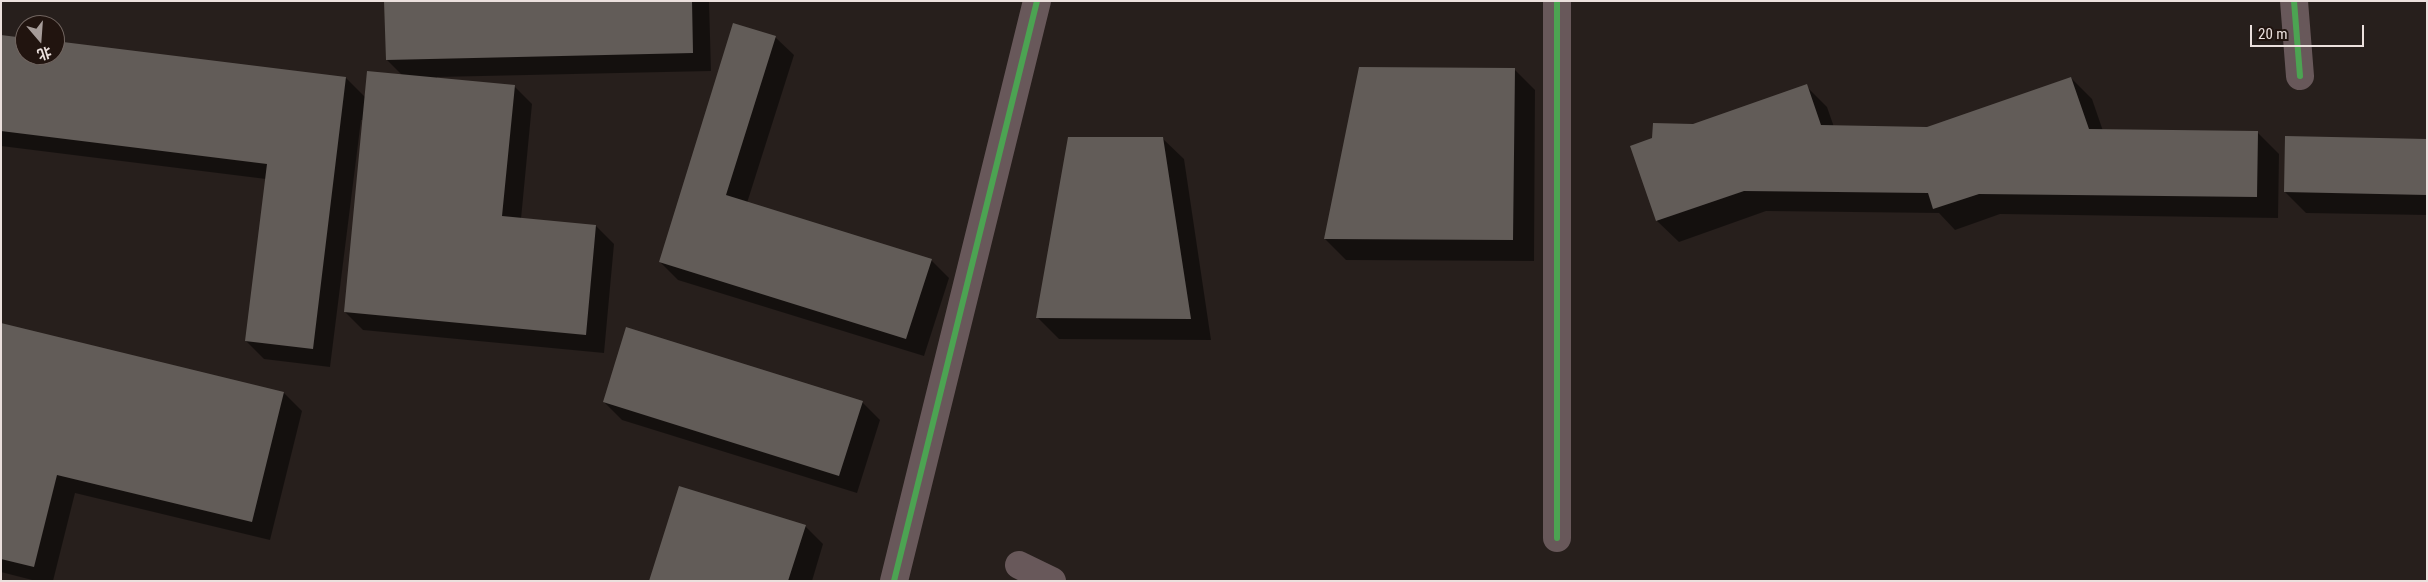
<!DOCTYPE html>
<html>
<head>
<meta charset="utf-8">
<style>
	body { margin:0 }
	#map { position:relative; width:2428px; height:582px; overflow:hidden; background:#271f1c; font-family:"Roboto Condensed","Noto Sans SC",sans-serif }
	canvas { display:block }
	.frame { position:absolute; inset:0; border:2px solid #ebe0dd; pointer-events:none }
	.north { position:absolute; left:15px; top:15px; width:50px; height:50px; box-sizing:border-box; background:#21140f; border:1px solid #726661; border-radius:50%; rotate:162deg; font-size:14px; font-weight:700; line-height:20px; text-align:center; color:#ebe0dd }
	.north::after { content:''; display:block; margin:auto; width:18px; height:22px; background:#a69c99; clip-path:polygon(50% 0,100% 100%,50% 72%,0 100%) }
	.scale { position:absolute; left:2250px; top:25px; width:114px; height:22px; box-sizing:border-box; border:2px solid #ebe0dd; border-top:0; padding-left:6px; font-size:15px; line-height:18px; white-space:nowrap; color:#ebe0dd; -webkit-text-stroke:4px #21140f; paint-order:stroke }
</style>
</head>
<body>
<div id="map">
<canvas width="2428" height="582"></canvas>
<div class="frame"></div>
<div class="north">北</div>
<div class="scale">20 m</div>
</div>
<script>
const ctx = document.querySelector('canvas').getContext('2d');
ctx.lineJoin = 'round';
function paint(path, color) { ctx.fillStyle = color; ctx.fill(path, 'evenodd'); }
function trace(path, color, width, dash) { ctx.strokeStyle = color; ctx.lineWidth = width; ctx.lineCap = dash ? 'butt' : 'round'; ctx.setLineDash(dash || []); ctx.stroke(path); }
paint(new Path2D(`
	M386 1H709L711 71 437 77V79L514 86 532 104 521 219 596 226 614 244 604 353 363 330 345 312 363 120H361L330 367 264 359 246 341 266 179 1 146V36L25 39V55H55V42L346 78 365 97 403 76 387 60Z
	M775 37 794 55 747 203 931 260 949 278 924 356 678 280 660 262Z
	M1514 69 1535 90 1534 261 1346 260 1325 239Z
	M2071 78 2092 99 2103 131 2258 133 2279 154 2278 218 2000 214 1955 230 1939 213 1766 211 1679 242 1657 221 1631 147 1806 86 1827 107 1834 127 1927 128Z
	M1069 138H1162L1184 159 1211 340 1059 339 1038 318Z
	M2427 140V215L2306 213 2285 192Z
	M1 324 284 393 302 411 270 540 75 493 53 581H36L1 572Z
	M604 402H862L880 420 857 493 622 420Z
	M805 526 823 544 812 581H650Z`), '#0007');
paint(new Path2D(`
	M384 1H692L693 53 386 60Z
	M733 23 776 36 726 195 932 259 906 339 659 262Z
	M1 35 25 38V55H55V41L346 77 313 349 245 341 267 164 1 131Z
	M1359 67 1515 68 1513 240 1324 239Z
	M367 71 515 85 502 216 596 225 586 335 344 312Z
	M2071 77 2089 129 2258 131 2257 197 1979 194 1933 209 1928 193 1744 191 1656 221 1630 146 1652 138 1653 123 1693 124 1807 84 1821 125 1927 127Z
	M2285 136 2427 139V195L2284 192Z
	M1068 137H1163L1191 319 1036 318Z
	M1 323 284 392 252 522 57 475 34 567 1 559Z
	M626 327 863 401 839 476 603 402Z
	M679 486 806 525 788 581H649Z`), '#625c58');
trace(new Path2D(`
	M2294 1 2300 76
	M1557 538V1
	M1019 565 1052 581
	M894 581 1037 1`), '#68585a', 28);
trace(new Path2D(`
	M2294 1 2300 76
	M1557 538V1
	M894 581 1037 1`), '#4ca352', 6);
</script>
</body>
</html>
